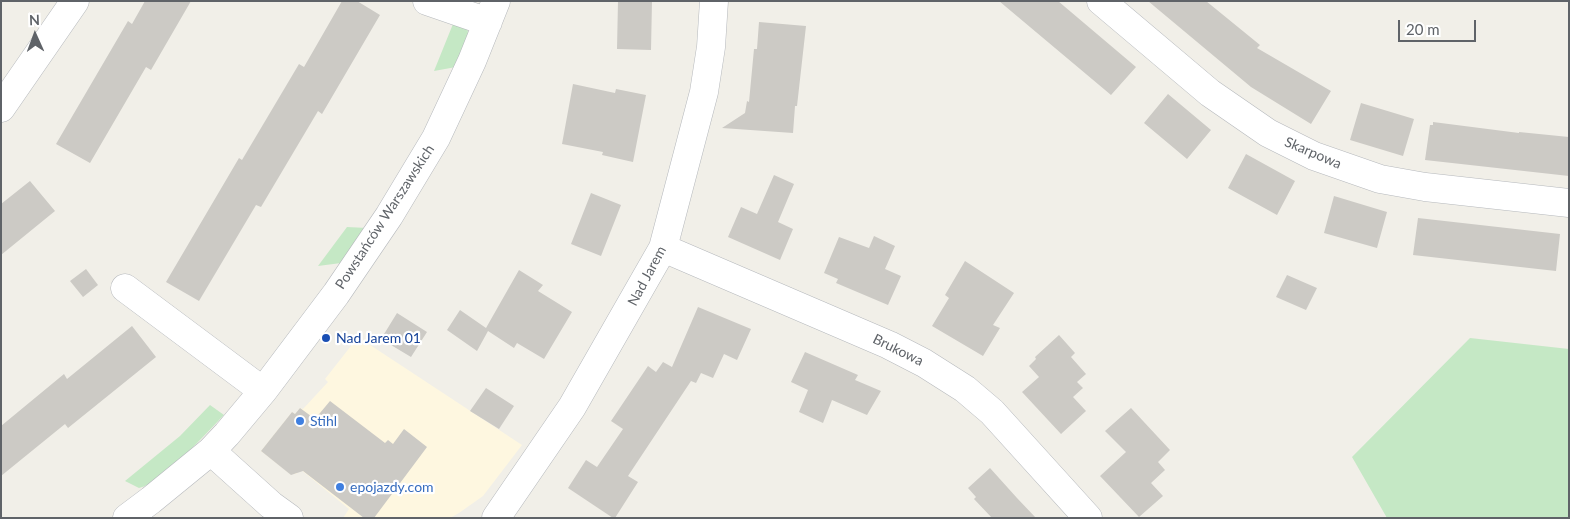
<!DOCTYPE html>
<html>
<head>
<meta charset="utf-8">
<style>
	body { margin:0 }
	#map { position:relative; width:1570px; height:519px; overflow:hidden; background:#f1efe8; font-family:Lato,sans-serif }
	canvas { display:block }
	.frame { position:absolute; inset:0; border:2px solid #5f6368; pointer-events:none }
	.north { position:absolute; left:10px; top:10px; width:50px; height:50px; -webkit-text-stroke:4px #fff; paint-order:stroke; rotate:358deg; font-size:14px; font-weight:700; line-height:20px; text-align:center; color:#5f6368 }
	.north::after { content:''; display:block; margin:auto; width:18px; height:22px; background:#5f6368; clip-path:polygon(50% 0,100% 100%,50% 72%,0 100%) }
	.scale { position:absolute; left:1398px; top:20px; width:78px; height:22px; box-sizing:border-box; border:2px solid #5f6368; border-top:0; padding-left:6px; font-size:15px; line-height:18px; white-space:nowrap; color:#5f6368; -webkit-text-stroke:4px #fff; paint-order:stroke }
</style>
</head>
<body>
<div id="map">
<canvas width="1570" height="519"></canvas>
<div class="frame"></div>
<div class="north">N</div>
<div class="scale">20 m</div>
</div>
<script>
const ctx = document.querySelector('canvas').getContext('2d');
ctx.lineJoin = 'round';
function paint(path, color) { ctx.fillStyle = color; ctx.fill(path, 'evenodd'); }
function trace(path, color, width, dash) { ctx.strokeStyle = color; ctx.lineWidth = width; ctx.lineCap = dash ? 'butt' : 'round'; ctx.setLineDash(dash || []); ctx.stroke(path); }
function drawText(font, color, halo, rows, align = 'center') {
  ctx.font = font + ' Lato,sans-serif'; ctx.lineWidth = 4.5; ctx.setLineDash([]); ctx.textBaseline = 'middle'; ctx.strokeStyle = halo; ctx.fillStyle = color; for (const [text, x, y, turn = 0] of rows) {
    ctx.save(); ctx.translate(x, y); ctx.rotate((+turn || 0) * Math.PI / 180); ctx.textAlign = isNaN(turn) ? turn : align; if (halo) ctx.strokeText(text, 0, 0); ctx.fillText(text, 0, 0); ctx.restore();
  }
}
paint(new Path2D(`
	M358 337 522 445 483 496 459 513 450 518H343L349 509 300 469 296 474H290L261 451 292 412 295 414 300 408 303 409 328 382 325 379Z`), '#fef7e0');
paint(new Path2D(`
	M455 19C458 21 463 24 466 27 473 35 460 58 456 67L434 71Z
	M347 227 367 228 341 263 318 266Z
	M1470 338 1569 349V518H1387L1352 457Z
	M210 405 224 415C204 435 164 482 139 488L125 481 180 436Z`), '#c5e8c5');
paint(new Path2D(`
	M145 1H191L151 70 146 67 90 163 56 144 128 21 132 24Z
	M342 1H357L380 15 322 114 318 111 261 207 256 205 199 301 166 282 239 158 242 160 299 64 304 67Z
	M618 1H652L651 50 617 49Z
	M999 1H1058L1136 67 1111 95Z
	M1148 1H1206L1260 45 1257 48 1331 91 1311 124 1251 87Z
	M759 22 806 26 797 106H795L793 133 722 128 745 113 747 101 749 102 754 49H757Z
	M573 84 615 93 616 89 646 95 633 162 602 155 603 152 562 144Z
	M1168 94 1211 130 1187 159 1144 123Z
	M1361 103 1414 119 1403 156 1350 140Z
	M1433 122 1519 133V132L1569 137V176L1425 160 1430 125H1433Z
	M1246 154 1295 181 1277 215 1228 188Z
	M774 175 794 184 778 222 793 229 780 260 728 237 741 207 757 214Z
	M30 181 55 211 1 255V204Z
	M591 193 621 205 601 256 571 244Z
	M1334 196 1387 212 1377 248 1324 233Z
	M1418 218 1560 234 1556 271 1413 255Z
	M874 236 895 246 885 269 901 276 888 305 836 283 838 279 824 273 839 237 869 248Z
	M965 261 1014 293 993 325 1000 328 983 356 932 326 949 298 945 295Z
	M86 269 98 285 83 297 70 281Z
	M519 270 543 285 538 291 572 312 544 359 517 343 514 348 488 331 477 351 447 330 460 310 486 328Z
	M1287 275 1317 288 1306 310 1276 297Z
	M698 307 751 329 737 360 724 354 713 378 701 373 696 383 691 381 628 476 638 482 615 518H613L568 488 586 460 597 467 623 429 611 421 648 366 656 372 663 362 672 367Z
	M397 313 427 332 411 357 381 339Z
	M132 326 156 357 68 428 65 424 1 476V426L64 374 67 379Z
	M1059 335 1075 353 1071 357 1086 374 1077 382 1083 388 1073 397 1086 411 1061 434 1022 392 1039 377 1029 366 1036 359 1035 357Z
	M805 352 858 375 855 380 881 391 867 415 832 400 823 423 799 412 808 390 791 382Z
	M486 388 514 406 499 429 470 411Z
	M330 401 385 443 388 440 393 444 404 429 427 447 374 518H364L303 471 291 475 261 451 292 412 295 414 300 408 315 419Z
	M1131 408 1170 450 1158 462 1165 470 1151 483 1163 496 1139 517 1100 476 1126 452 1105 431Z
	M990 468 1017 498 1036 518H992L974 499 976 497 968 488Z`), '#cccac5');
const minor = new Path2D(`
	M427 1 488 22
	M1101 1 1210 93 1268 133 1314 156 1380 179 1425 187 1569 203
	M1 108 75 1
	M663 248 889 345 924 363 965 389 992 412 1088 518
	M125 288 263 391
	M211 451 271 505 289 518
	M127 518 151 500 211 451 227 434 263 391 336 294 389 216 436 138 472 61 496 1
	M496 518 572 407 663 248 704 92 711 47 714 1`);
trace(minor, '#b5b8bc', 29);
trace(minor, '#fff', 28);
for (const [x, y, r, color] of [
	[326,338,5,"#1a4fb4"],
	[300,421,5,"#3f7fe0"],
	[340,487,5,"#3f7fe0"]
]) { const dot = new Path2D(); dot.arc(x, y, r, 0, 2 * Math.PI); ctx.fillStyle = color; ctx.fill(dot); trace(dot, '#fff', 2); }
drawText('14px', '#5f6368', '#fff', [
	["Skarpowa",1313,153,23],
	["Powstańców Warszawskich",385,217,-57],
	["Nad Jarem",647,276,-62],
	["Brukowa",898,350,26]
]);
drawText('14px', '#164399', '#fff', [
	["Nad Jarem 01",336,338]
], 'left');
drawText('14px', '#366cbe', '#fff', [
	["Stihl",310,421],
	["epojazdy.com",350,487]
], 'left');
</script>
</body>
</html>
